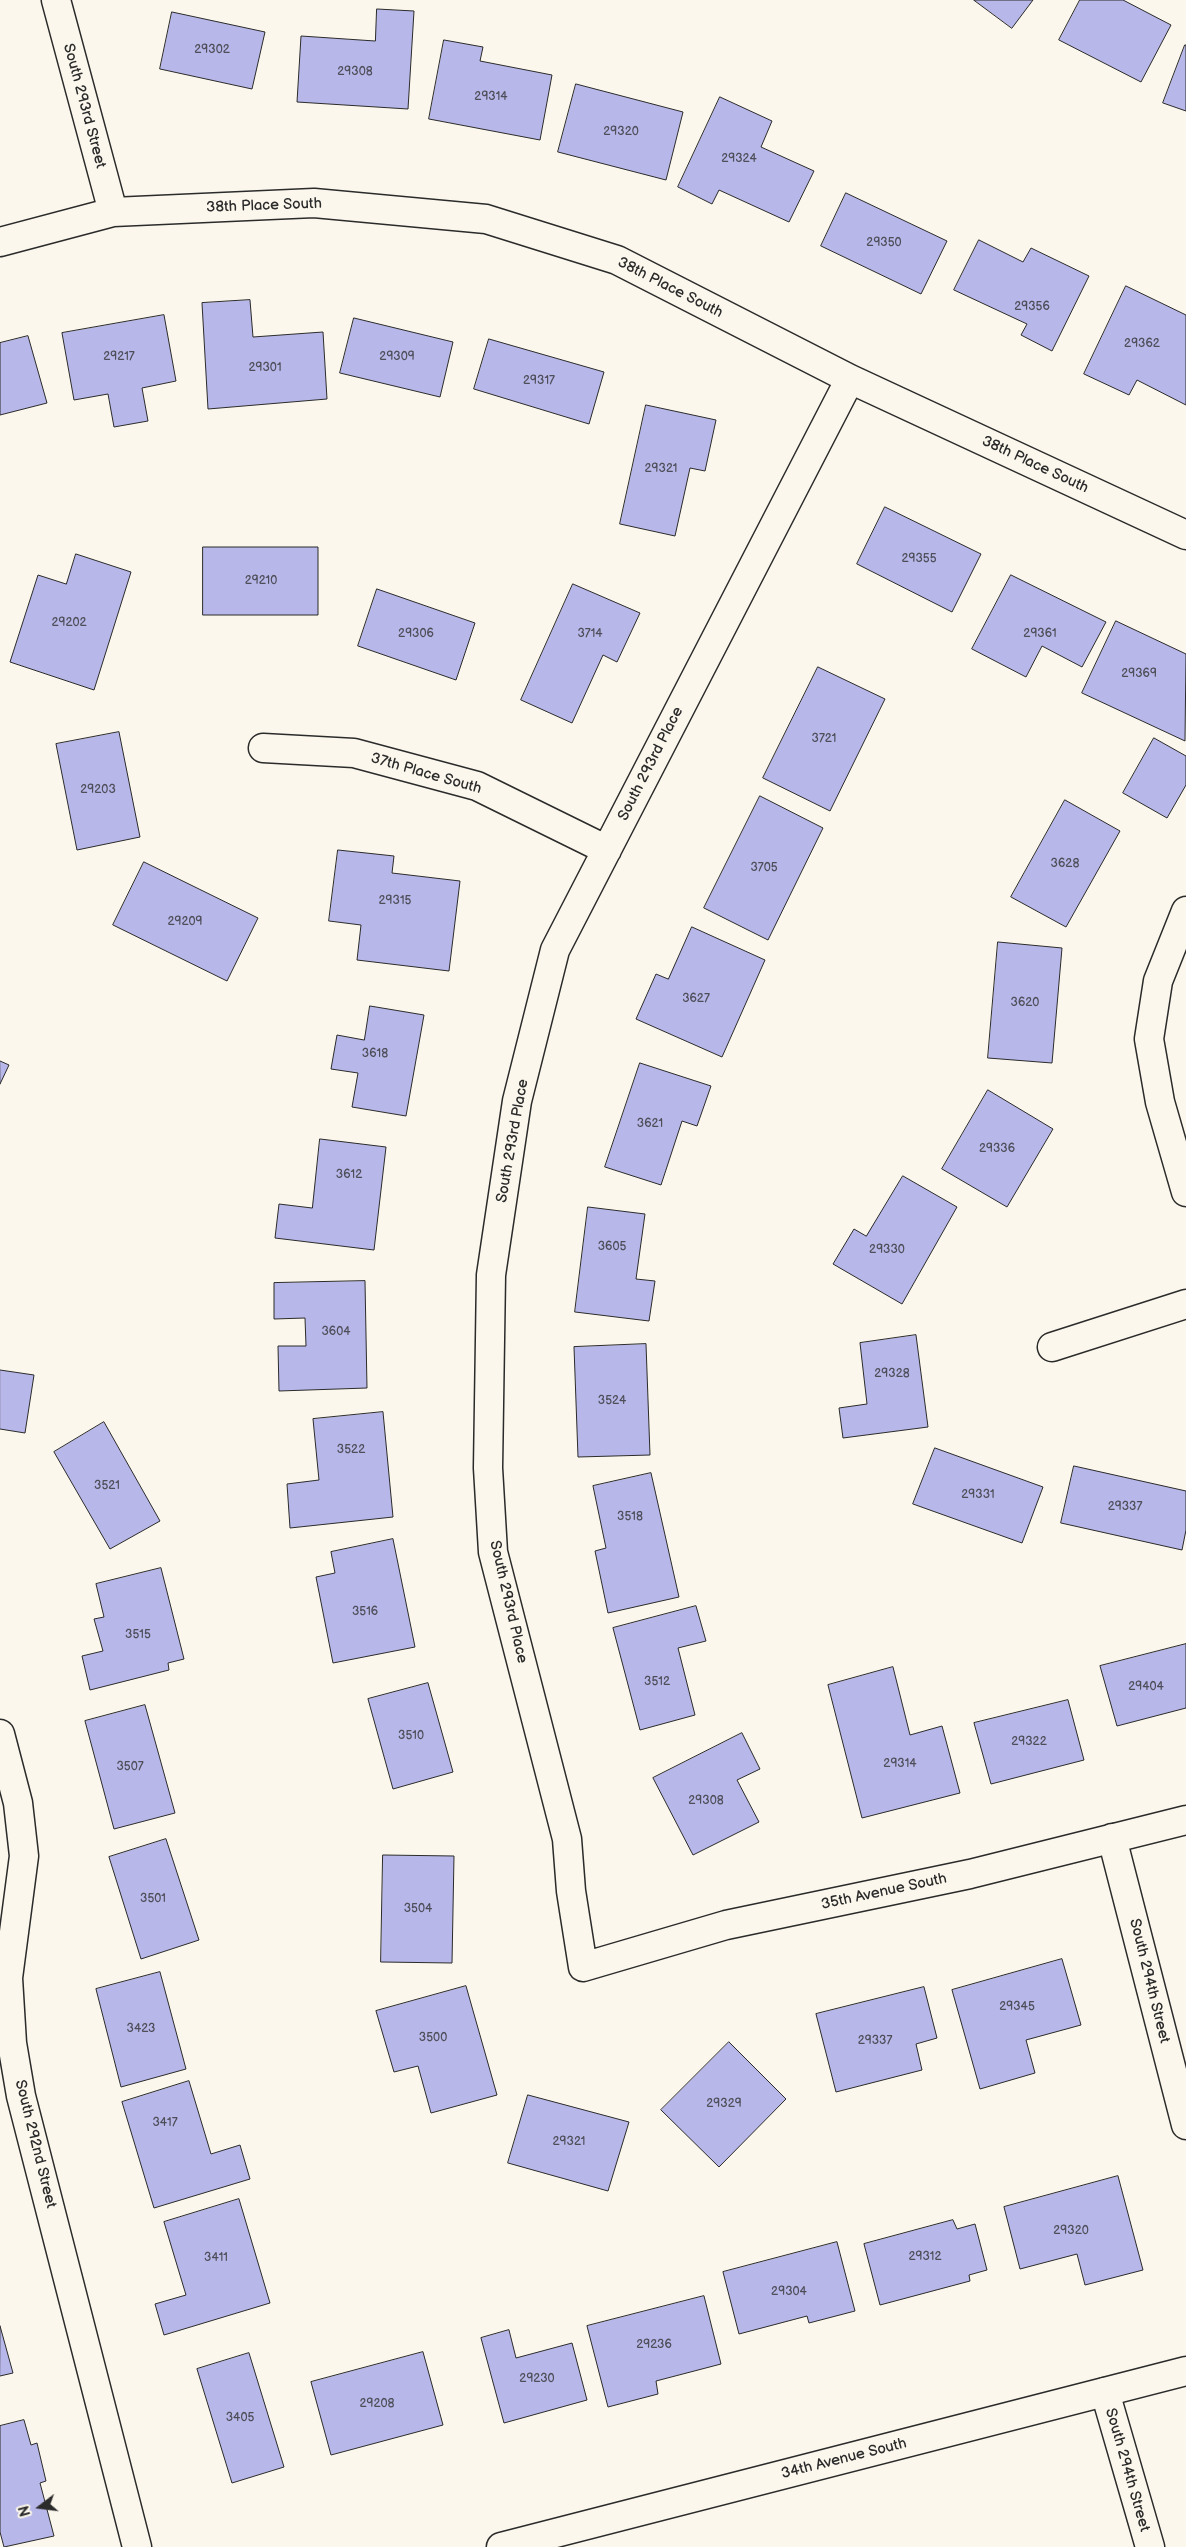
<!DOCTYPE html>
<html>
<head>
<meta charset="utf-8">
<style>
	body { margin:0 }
	#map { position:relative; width:1186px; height:2547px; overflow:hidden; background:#fbf7ec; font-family:"Balsamiq Sans",sans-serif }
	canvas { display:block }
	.north { position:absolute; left:15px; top:2482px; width:50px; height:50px; -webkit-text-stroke:4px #fbf7ec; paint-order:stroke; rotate:255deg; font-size:14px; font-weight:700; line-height:20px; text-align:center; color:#2b2b2b }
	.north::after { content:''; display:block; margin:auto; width:18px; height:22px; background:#2b2b2b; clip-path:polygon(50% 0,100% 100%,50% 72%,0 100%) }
</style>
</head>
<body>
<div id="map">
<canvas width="1186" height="2547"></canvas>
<div class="north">N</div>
</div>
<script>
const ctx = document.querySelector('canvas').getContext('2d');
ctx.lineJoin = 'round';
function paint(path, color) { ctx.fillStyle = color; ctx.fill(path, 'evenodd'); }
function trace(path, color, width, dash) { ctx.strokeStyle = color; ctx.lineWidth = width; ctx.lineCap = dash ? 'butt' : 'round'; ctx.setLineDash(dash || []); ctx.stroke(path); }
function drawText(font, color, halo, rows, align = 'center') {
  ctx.font = font + ' "Balsamiq Sans",sans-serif'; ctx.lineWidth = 4; ctx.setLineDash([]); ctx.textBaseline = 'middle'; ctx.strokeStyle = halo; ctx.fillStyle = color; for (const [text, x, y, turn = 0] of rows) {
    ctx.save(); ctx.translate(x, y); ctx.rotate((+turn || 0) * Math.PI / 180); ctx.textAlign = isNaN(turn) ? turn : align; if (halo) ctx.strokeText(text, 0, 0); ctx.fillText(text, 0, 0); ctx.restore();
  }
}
const building = new Path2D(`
	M974 0H1033L1012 28Z
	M1080 0H1123L1171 25 1141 82 1059 40Z
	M377 9 414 11 408 109 297 102 301 36 375 41Z
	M172 12 265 32 252 89 160 69Z
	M444 40 483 47 480 61 552 75 540 140 429 119Z
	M1185 45H1186V111L1163 103Z
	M576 84 683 112 666 180 558 152Z
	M720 97 772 121 761 147 814 171 789 222 719 190 712 204 678 187Z
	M846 193 947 241 921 294 821 246Z
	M979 240 1023 262 1031 248 1089 276 1052 351 1021 335 1027 324 954 290Z
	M1126 286 1186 315V405L1137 380 1129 395 1084 374Z
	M250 300 253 337 323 332 327 399 208 409 202 303Z
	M164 315 176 381 142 388 148 421 114 427 108 394 74 400 62 333Z
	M354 318 453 342 440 397 340 373Z
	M28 336 47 403 0 415V343Z
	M489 339 604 372 589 424 474 389Z
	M646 405 716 420 705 471 690 468 675 536 620 524Z
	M885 507 981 554 952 612 857 564Z
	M203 547H318V615H203Z
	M76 554 131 572 94 690 10 662 38 575 66 584Z
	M1011 575 1106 622 1082 667 1042 646 1026 677 972 649Z
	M573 584 640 613 617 662 603 655 572 723 521 700Z
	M377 589 475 623 456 680 358 646Z
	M1116 621 1186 654 1185 741 1082 693Z
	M818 667 885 699 830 811 763 778Z
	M119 732 140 837 77 850 56 744Z
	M1154 738 1186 756V785L1167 818 1123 793Z
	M760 796 823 828 768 940 704 908Z
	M1065 800 1120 831 1066 927 1011 897Z
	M338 850 394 856 392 873 460 881 449 971 357 960 361 925 329 921Z
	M144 862 258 918 227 981 113 925Z
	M692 927 765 960 722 1057 636 1019 656 974 668 979Z
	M998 942 1062 948 1052 1063 988 1058Z
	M370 1006 424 1015 406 1116 352 1107 358 1073 331 1069 337 1035 364 1040Z
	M0 1061 9 1065 0 1084Z
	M640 1063 711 1086 697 1126 682 1121 661 1185 605 1167Z
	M988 1090 1053 1129 1007 1207 942 1169Z
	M320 1139 386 1147 374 1250 275 1238 279 1204 312 1208Z
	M903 1176 957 1207 902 1304 833 1264 854 1229 866 1236Z
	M588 1207 645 1214 636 1279 655 1281 649 1321 575 1312Z
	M365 1281 367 1388 279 1391 278 1346H306L305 1318 274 1319V1283Z
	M916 1335 928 1427 843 1438 839 1408 867 1404 860 1343Z
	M646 1344 650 1455 578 1457 574 1347Z
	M0 1370 34 1375 25 1433 0 1429Z
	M383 1412 393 1517 290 1528 287 1484 319 1480 313 1419Z
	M104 1422 160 1521 110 1549 54 1452Z
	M935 1448 1043 1487 1022 1543 913 1504Z
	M1074 1466 1186 1491V1530L1182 1550 1061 1523Z
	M651 1473 679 1597 608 1613 595 1551 606 1548 593 1486Z
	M393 1539 415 1647 333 1663 316 1577 335 1573 331 1552Z
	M161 1568 184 1659 168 1663 169 1670 90 1690 82 1656 103 1651 94 1619 104 1617 96 1584Z
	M696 1606 706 1641 678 1648 695 1715 640 1730 613 1628Z
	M1186 1644V1708L1117 1726 1100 1666Z
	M893 1667 910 1735 942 1726 960 1793 862 1818 828 1685Z
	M428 1683 453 1772 393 1789 368 1699Z
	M1068 1700 1084 1760 991 1784 974 1723Z
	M145 1705 175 1813 114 1829 85 1721Z
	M742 1733 760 1769 737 1780 759 1822 693 1855 653 1778Z
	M166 1839 199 1940 141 1959 109 1857Z
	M383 1855 454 1856 452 1963 381 1962Z
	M1062 1959 1081 2025 1026 2040 1035 2073 980 2089 952 1990Z
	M160 1972 186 2069 121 2087 96 1989Z
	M466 1986 497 2095 431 2113 418 2066 394 2072 376 2011Z
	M924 1987 937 2038 916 2044 922 2070 836 2092 816 2014Z
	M729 2042 786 2099 719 2167 661 2110Z
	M189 2081 211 2154 240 2145 250 2179 154 2208 122 2102Z
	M528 2095 629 2122 608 2191 508 2163Z
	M1118 2176 1143 2270 1085 2285 1077 2254 1020 2269 1004 2207Z
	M239 2199 270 2303 164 2335 155 2304 186 2295 164 2222Z
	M953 2220 957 2229 975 2224 987 2270 969 2275 970 2281 880 2305 864 2244Z
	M837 2242 855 2311 809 2323 807 2316 739 2334 723 2272Z
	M704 2296 721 2364 656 2381 658 2394 608 2407 587 2326Z
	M0 2326 13 2373 0 2376Z
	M509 2330 516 2358 572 2343 587 2400 504 2423 481 2338Z
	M423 2352 443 2425 331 2455 311 2382Z
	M249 2353 284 2467 232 2483 197 2369Z
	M24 2420 31 2445 37 2443 46 2481 40 2483 54 2536 4 2547 0 2532V2426Z`);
paint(building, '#b7b7e9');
trace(building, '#2b2b2b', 1);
const minor = new Path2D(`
	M56 0 113 212
	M0 242 113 212 314 203 486 219 617 260 850 379 1186 535
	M850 379 555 950 517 1101 491 1275 488 1468 493 1552 567 1839 571 1891 583 1967 726 1925 970 1874 1186 1820
	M263 748 354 753 477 786 607 850
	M1186 911 1158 981 1149 1039 1160 1102 1186 1192
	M1052 1347 1186 1304
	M0 1734 18 1803 24 1856 8 1978 12 2043 21 2096 137 2547
	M1112 1838 1186 2125
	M1105 2392 1150 2547`);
const tertiary = new Path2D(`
	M501 2547 1186 2371`);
trace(minor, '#2b2b2b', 31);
trace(tertiary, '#2b2b2b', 31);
trace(minor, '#fbf7ec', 28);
trace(tertiary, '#fbf7ec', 28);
drawText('12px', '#4e4e5a', null, [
	["29302",212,50],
	["29308",355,72],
	["29314",491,97],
	["29320",621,132],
	["29324",739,159],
	["29350",884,243],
	["29356",1032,307],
	["29362",1142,344],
	["29217",119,357],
	["29309",397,357],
	["29301",265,368],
	["29317",539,381],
	["29321",661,469],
	["29355",919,559],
	["29210",261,581],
	["29202",69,623],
	["29306",416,634],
	["3714",590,634],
	["29361",1040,634],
	["29369",1139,674],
	["3721",824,739],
	["29203",98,790],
	["3628",1065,864],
	["3705",764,868],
	["29315",395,901],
	["29209",185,922],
	["3627",696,999],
	["3620",1025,1003],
	["3618",375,1054],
	["3621",650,1124],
	["29336",997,1149],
	["3612",349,1175],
	["3605",612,1247],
	["29330",887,1250],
	["3604",336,1332],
	["29328",892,1374],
	["3524",612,1401],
	["3522",351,1450],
	["3521",107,1486],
	["29331",978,1495],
	["29337",1125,1507],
	["3518",630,1517],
	["3516",365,1612],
	["3515",138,1635],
	["3512",657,1682],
	["29404",1146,1687],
	["3510",411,1736],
	["29322",1029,1742],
	["29314",900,1764],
	["3507",130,1767],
	["29308",706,1801],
	["3501",153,1899],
	["3504",418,1909],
	["29345",1017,2007],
	["3423",141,2029],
	["3500",433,2038],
	["29337",875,2041],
	["29329",724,2104],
	["3417",165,2123],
	["29321",569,2142],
	["29320",1071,2231],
	["29312",925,2257],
	["3411",216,2258],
	["29304",789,2292],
	["29236",654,2345],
	["29230",537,2379],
	["29208",377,2404],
	["3405",240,2418]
]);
drawText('15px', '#2b2b2b', '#fbf7ec', [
	["South 293rd Street",84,106,75],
	["38th Place South",264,206,-2],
	["38th Place South",670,288,27],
	["38th Place South",1035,465,25],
	["South 293rd Place",651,764,-63],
	["37th Place South",426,774,16],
	["South 293rd Place",513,1141,-80],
	["South 293rd Place",508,1602,77],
	["35th Avenue South",884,1892,-12],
	["South 294th Street",1149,1981,76],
	["South 292nd Street",35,2144,76],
	["34th Avenue South",844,2459,-14],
	["South 294th Street",1127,2470,74]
]);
</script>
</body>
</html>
